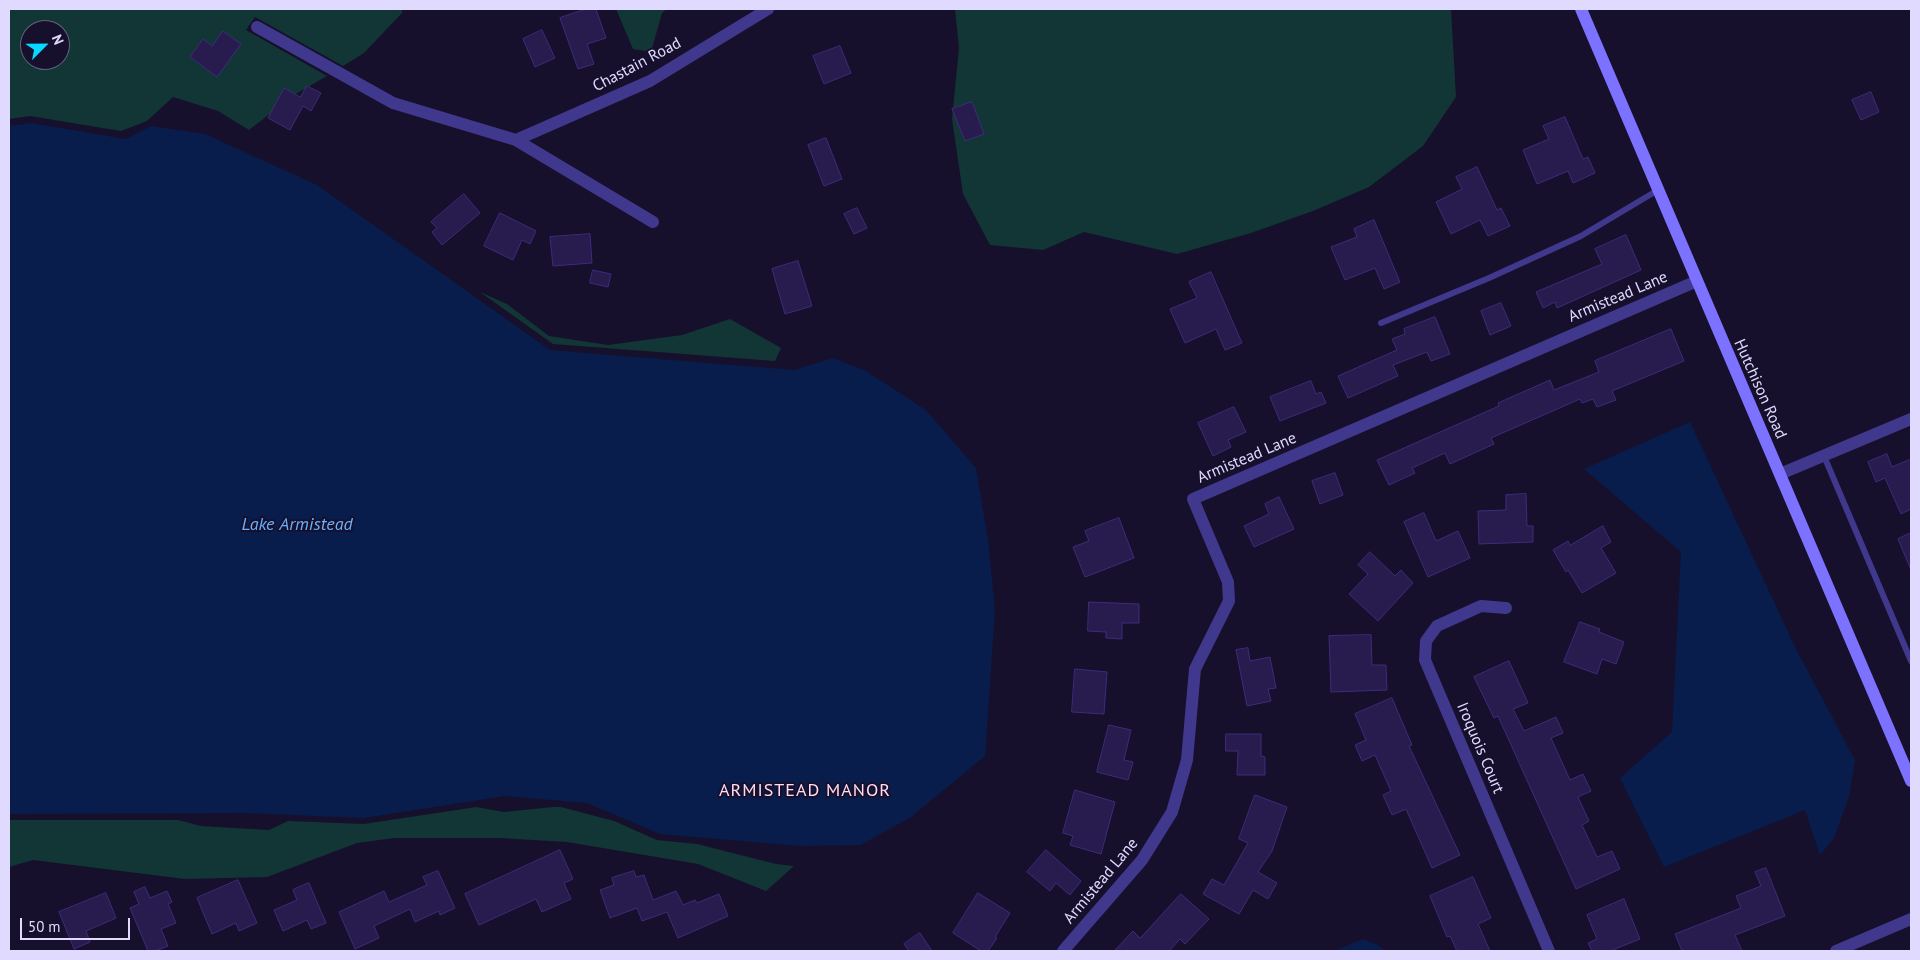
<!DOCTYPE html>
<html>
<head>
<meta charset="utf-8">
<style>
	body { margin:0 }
	#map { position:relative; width:1920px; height:960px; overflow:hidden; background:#16102c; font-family:"PT Sans",sans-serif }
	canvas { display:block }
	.frame { position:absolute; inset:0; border:10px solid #e0daff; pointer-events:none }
	.north { position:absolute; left:20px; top:20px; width:50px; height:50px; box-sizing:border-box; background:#16102c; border:1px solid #676180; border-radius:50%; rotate:67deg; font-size:14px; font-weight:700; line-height:20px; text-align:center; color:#e0daff }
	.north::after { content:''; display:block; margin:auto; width:18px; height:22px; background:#06d8ff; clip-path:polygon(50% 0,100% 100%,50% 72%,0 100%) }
	.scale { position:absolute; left:20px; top:918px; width:110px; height:22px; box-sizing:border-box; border:2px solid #e0daff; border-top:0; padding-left:6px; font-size:15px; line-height:18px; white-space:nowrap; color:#e0daff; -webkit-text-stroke:4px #16102c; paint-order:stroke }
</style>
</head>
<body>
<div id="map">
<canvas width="1920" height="960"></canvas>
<div class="frame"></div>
<div class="north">N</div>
<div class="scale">50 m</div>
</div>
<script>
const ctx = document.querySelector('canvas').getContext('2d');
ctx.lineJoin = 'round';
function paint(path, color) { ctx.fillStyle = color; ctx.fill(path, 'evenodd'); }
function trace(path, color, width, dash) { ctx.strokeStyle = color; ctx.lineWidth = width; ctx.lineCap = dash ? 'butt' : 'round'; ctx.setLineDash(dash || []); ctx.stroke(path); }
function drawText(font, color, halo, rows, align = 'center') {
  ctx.font = font + ' "PT Sans",sans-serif'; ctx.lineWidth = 4; ctx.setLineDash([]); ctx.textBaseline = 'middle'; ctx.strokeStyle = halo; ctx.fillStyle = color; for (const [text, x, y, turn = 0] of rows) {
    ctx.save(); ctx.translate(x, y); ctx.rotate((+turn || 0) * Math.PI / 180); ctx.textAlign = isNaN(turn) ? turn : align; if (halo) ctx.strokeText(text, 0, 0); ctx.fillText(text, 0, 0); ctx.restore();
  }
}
paint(new Path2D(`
	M9 9H402V13L364 53 343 66 255 17 246 30 327 76 294 95 249 130 218 111 173 97 147 121 121 131 30 116 9 119ZM30 30H60V60H30Z
	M616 9H667L662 13 651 52 633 49Z
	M955 9H1451L1456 97 1423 146 1369 187 1313 211 1251 233 1177 254 1084 232 1043 250 990 245 963 194 952 119 959 48Z
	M480 292 507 304 549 336 608 345 682 335 730 319 781 348 775 361 553 344Z
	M476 807 504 812 553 807H561L614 821 657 840 697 844 776 864 794 866 766 891 698 864 567 842 499 838H394L357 843 267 877 185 879 33 860 9 867V820H178L201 826 269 830 288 821 364 824Z`), '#123536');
paint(new Path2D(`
	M31 123 126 139 151 126 205 134 317 185 550 350 794 370 833 358 866 371 926 410 976 468 988 540 995 610 985 756 911 817 861 845 800 846 660 834 587 803 505 796 364 818 244 813 9 814V126Z
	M1690 422 1796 649 1855 760 1849 797 1834 838 1820 855 1805 810 1664 867 1620 778 1672 732 1681 552 1584 469Z
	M1363 939 1376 944 1386 951H1334Z`), '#081d4c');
const building = new Path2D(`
	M586 9H596L606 38 587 44 594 64 578 69 560 18Z
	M542 30 555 58 535 67 523 39Z
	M223 31 241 44 217 77 190 57 203 39 212 46Z
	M840 46 851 73 824 84 813 56Z
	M307 86 321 93 311 111 303 106 290 130 268 118 284 88 300 97Z
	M1871 92 1879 112 1861 120 1852 100Z
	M972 102 984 134 965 141 952 109Z
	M1565 117 1583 159 1588 157 1595 173 1573 183 1568 171 1537 184 1523 150 1549 139 1543 126Z
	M826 138 842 179 824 186 808 145Z
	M1477 167 1497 210 1501 208 1510 226 1488 236 1480 220 1451 234 1436 202 1462 189 1456 177Z
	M464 194 480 213 442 245 432 232 437 228 431 222Z
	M857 208 867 228 854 234 844 214Z
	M500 213 536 231 530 244 522 240 513 260 484 246Z
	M1374 220 1400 282 1384 289 1375 268 1345 280 1331 247 1357 237 1354 229Z
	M590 234 592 263 553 266 550 237Z
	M1626 235 1641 270 1557 308 1555 302 1543 308 1536 292 1602 264 1595 249Z
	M798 261 812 306 785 314 772 269Z
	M593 270 611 274 608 287 590 283Z
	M1211 272 1242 343 1225 350 1216 329 1185 343 1170 309 1197 298 1189 282Z
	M1501 303 1511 326 1490 335 1481 311Z
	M1435 317 1450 354 1431 361 1427 352 1393 365 1398 376 1348 398 1338 376 1397 350 1392 339 1405 334 1404 329Z
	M1671 329 1684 361 1612 391 1616 400 1597 407 1593 399 1582 403 1580 399 1491 438 1494 444 1450 464 1445 453 1412 468 1415 473 1389 485 1377 460 1499 406 1498 403 1550 380 1554 390 1599 372 1595 361Z
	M1311 381 1316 394 1321 392 1326 403 1280 421 1270 397Z
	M1234 407 1246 432 1228 440 1231 447 1213 456 1198 423Z
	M1887 454 1892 467 1911 459V509L1901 514 1885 478 1876 482 1868 462Z
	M1335 473 1343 495 1320 504 1312 481Z
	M1526 494 1527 526H1533V542L1479 544 1478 511 1506 510V495Z
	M1279 497 1294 529 1254 547 1244 526 1269 514 1265 504Z
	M1424 513 1436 541 1458 531 1470 558 1428 577 1404 522Z
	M1119 518 1134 558 1085 577 1073 547 1089 541 1085 531Z
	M1603 526 1611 542 1601 548 1616 573 1582 593 1568 570 1566 572 1553 550 1568 541 1570 545Z
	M1911 533V570L1898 539Z
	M1370 552 1395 576 1401 570 1413 583 1378 621 1349 594 1368 574 1358 565Z
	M1089 602 1139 604V623H1122V639L1106 638V632L1088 631Z
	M1580 622 1600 629 1599 632 1624 642 1616 664 1602 659 1597 674 1564 662Z
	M1371 635 1372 665H1386L1387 690 1331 692 1329 636Z
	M1248 648 1250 661 1270 657 1276 688 1268 689 1271 701 1247 706 1236 650Z
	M1509 661 1528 703 1513 709 1524 731 1556 717 1563 733 1551 738 1570 780 1583 774 1591 791 1578 797 1589 821 1582 825 1597 857 1612 851 1620 869 1576 889 1498 716 1494 718 1474 677Z
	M1075 669 1107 672 1104 714 1072 712Z
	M1392 698 1412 745 1409 746 1460 855 1432 868 1406 809 1392 815 1383 795 1391 791 1375 755 1362 761 1355 745 1366 740 1355 714Z
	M1109 725 1131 730 1124 760 1133 762 1128 780 1097 772Z
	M1226 734H1261V756L1265 757V775H1237L1238 751H1226Z
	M1075 790 1115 802 1101 854 1070 845 1073 836 1063 833Z
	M1255 795 1287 807 1272 851 1258 872 1277 883 1268 899 1253 890 1239 914 1203 894 1212 879 1224 885 1248 843 1239 839Z
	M560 850 573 879 564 883 571 899 542 912 536 899 479 925 465 894Z
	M1046 850 1081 881 1070 895 1056 883 1050 891 1027 872Z
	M1766 868 1785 916 1735 935 1742 951H1682L1675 934 1741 908 1736 896 1761 886 1755 872Z
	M438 871 455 908 440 915 439 911 415 922 410 909 374 926 379 938 355 949 339 912 384 891 389 902 427 885 423 877Z
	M634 871 636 877 644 875 653 900 676 891 683 905 695 900 697 903 719 894 728 916 678 938 667 912 642 921 637 908 610 918 600 890 614 885 612 878Z
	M1473 877 1491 918 1478 924 1490 951H1457L1450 936 1447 937 1430 896Z
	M238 880 257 923 239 931 236 923 212 934 197 898Z
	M309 883 326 923 311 929 307 920 283 931 274 910 297 900 293 890Z
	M145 887 150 898 167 891 172 902 168 904 176 923 161 929 168 946 155 951H148L130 908 139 904 134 892Z
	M106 893 116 918 86 931 90 942 74 949 59 912Z
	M978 893 1010 913 995 937 997 938 988 951H981L953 933Z
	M1181 894 1209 919 1185 944 1180 939 1169 951H1114L1133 931 1140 938Z
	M1624 899 1640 939 1610 951H1592L1588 943 1597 939 1587 915Z
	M920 933 932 951H909L904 944Z`);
paint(building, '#281b4e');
trace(building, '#3f2b7b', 1);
trace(new Path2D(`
	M1381 323 1489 278 1581 236 1658 190
	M1824 456 1911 661`), '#40388d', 6);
trace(new Path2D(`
	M257 27 393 103 516 140 650 81 768 9
	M516 140 653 222
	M1780 474 1911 419
	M1506 608 1481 606 1437 626 1426 641 1425 660 1549 951
	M1063 951 1142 860 1172 812 1187 760 1195 669 1229 601 1228 582 1193 499 1697 281
	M1836 951 1911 919`), '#40388d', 12);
trace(new Path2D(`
	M1581 9 1911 781`), '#7d71ff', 12);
drawText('16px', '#e0daff', '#16102c', [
	["Chastain Road",637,65,-28],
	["Armistead Lane",1618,297,-23],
	["Hutchison Road",1760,389,66],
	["Armistead Lane",1247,458,-23],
	["Iroquois Court",1480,748,67],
	["Armistead Lane",1101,881,-50]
]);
drawText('italic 18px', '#68b1ff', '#16102c', [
	["Lake Armistead",297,525]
]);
ctx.letterSpacing = '1px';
drawText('18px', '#ffdcf0', '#16102c', [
	["ARMISTEAD MANOR",805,791]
]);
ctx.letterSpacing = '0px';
</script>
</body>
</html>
